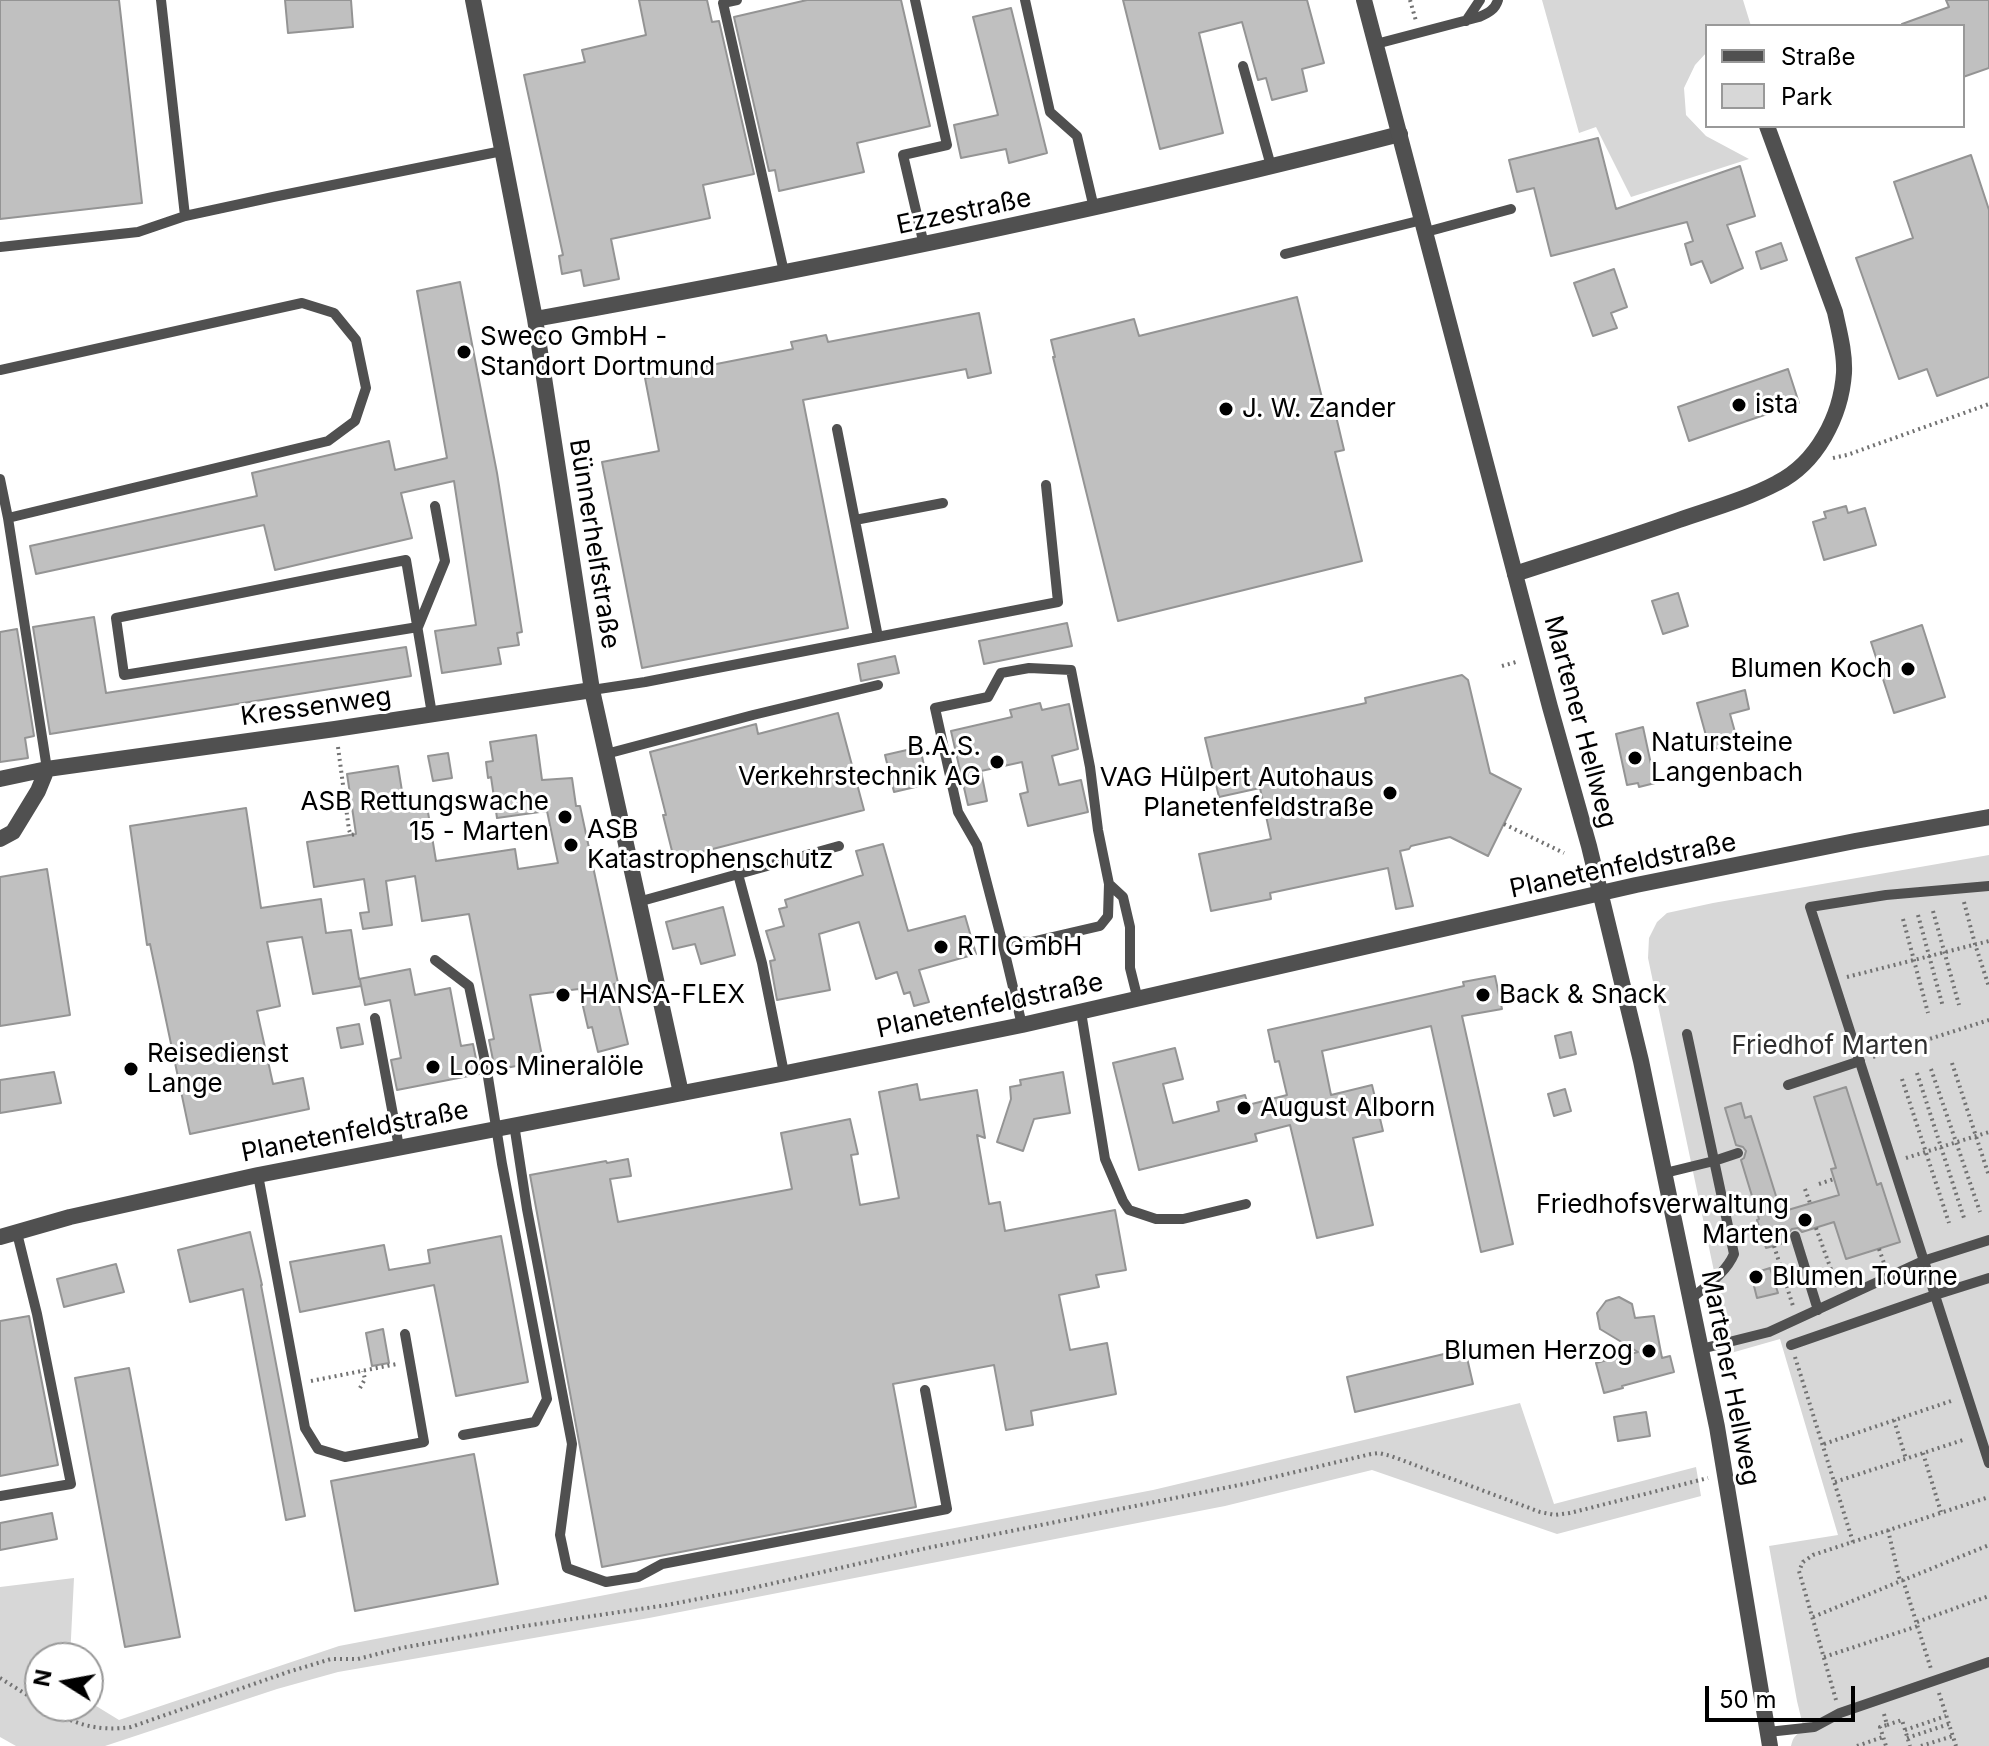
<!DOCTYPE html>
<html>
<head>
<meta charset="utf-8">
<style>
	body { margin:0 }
	#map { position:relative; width:1989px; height:1746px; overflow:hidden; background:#fff; font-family:Inter,sans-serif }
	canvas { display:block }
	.legend { position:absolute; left:1705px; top:24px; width:260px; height:104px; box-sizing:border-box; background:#fff; border:2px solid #999; margin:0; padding:10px 14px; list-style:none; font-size:24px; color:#000 }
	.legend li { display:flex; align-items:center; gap:16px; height:40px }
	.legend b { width:40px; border:2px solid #999 }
	.north { position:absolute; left:24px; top:1642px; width:80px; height:80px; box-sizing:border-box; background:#fff; border:2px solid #999; border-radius:50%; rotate:281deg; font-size:22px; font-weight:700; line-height:32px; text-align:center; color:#000 }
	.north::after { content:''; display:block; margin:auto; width:28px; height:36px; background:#000; clip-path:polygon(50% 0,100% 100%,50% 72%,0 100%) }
	.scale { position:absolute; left:1705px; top:1686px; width:150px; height:36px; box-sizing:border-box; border:4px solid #000; border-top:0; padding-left:10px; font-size:24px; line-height:28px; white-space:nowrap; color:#000; -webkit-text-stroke:6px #fff; paint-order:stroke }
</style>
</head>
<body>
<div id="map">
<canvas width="1989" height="1746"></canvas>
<ul class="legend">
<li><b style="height:10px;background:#505050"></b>Straße</li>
<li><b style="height:22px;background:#d7d7d7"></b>Park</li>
</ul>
<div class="north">N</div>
<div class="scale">50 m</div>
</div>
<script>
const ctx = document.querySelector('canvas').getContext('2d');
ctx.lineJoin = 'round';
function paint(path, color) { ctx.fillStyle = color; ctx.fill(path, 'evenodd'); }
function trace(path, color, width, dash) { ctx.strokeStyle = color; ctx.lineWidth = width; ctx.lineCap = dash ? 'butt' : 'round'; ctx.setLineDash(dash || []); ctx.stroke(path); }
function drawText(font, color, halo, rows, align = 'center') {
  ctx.font = font + ' Inter,sans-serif'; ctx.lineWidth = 6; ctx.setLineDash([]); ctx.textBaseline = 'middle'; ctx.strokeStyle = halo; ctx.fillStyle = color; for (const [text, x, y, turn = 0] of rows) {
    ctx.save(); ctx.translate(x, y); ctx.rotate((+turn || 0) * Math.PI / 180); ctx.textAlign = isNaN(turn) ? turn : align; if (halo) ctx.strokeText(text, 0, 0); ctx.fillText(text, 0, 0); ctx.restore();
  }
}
paint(new Path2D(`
	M1542 0H1743L1751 26H1707V52L1695 65 1684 88 1686 115 1706 136 1749 159 1631 197 1596 127 1579 133Z
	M1989 855V1746H1791C1793 1737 1796 1734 1804 1730L1797 1701 1769 1546 1838 1535 1780 1339 1731 1353 1727 1334H1725L1717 1297 1719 1295 1648 958 1649 938 1657 922 1667 913 1713 903Z
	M1520 1403 1554 1504 1696 1467 1701 1496 1557 1534 1372 1470 1225 1506 649 1618 338 1672 277 1689 105 1746H16L0 1737V1587L74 1578 70 1658H40V1706H88V1701L119 1720 339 1646 1153 1490Z`), '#d7d7d7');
const building = new Path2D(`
	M0 0H119L142 203 0 219Z
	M285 0H351L353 27 288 33Z
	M639 0H707L712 22 719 21 754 174 703 185 710 218 611 239 619 279 584 286 581 270 562 274 559 256 563 255 524 75 585 62 582 50 646 35Z
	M807 0H901L930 126 857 143 864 172 779 191 775 170 769 171 734 17Z
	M1123 0H1307L1324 63 1302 69 1307 91 1272 100 1266 78 1258 80 1242 22 1199 33 1223 133 1160 149Z
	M1946 0H1989V68L1963 77V26H1902V24L1949 7Z
	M1011 8 1047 153 1009 163 1006 149 961 158 954 125 998 115 973 17Z
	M1598 138 1616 209 1740 166 1755 216 1727 225 1743 268 1711 283 1702 261 1691 265 1685 244 1693 241 1687 222 1551 256 1534 188 1517 192 1509 160Z
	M1971 155 1989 210V377L1937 396 1927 369 1899 379 1856 258 1913 238 1894 182Z
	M1781 243 1787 260 1761 269 1756 252Z
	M1614 269 1627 307 1611 313 1617 328 1593 336 1574 283Z
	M460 282 497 473 522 632 517 633 519 645 498 648 501 664 442 673 435 631 476 625 454 481 401 493 412 538 275 570 264 525 36 574 30 546 257 496 252 473 389 441 395 470 447 458 417 291Z
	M1297 297 1327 418 1336 416 1344 450 1335 452 1362 561 1118 621 1053 357H1055L1051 340 1134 319 1139 336Z
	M979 313 991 373 968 378 966 369 803 400 848 628 642 668 602 462 659 451 645 378 793 349 791 342 826 335 828 342Z
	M1788 369 1799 403 1689 441 1678 407Z
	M1846 506 1848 513 1865 508 1876 545 1824 560 1813 522 1826 518 1824 512Z
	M1678 593 1688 626 1663 634 1652 601Z
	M94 617 106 693 406 647 411 676 50 734 33 627Z
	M1067 623 1072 646 984 664 979 641Z
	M1922 625 1945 697 1894 713 1871 642Z
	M17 629 34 736 25 738 28 758 0 762V632Z
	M895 656 899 673 861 681 858 664Z
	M1462 675 1468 680 1490 773 1521 789 1488 856 1450 837 1411 846 1409 849 1400 851 1413 906 1396 909 1388 868 1270 893 1271 899 1211 911 1199 854 1271 839 1260 788 1219 797 1205 738 1366 703 1365 698Z
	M1745 690 1749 709 1730 714 1738 743 1710 750 1697 703Z
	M1040 703 1042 710 1069 704 1078 749 1052 756 1059 785 1081 780 1088 812 1028 826 1020 794 1028 792 1022 762 981 771 987 801 968 805 951 731 1012 717 1010 710Z
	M838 713 864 810 674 859 663 815H666L650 752 756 724 758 734Z
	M1643 727 1655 783 1639 787 1638 783 1627 785 1616 734Z
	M536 735 542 780 572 778 576 806H580L618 983 614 984 628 1044 598 1052 592 1027 588 1028 579 989 530 995 543 1061 495 1070 489 1040 494 1039 469 914 422 921 415 876 386 881 392 925 363 929 360 913 369 912 364 879 314 887 307 842 356 834 347 774 398 766 405 810 427 806 436 861 515 849 518 869 558 863 547 811 497 818 491 777 488 778 486 762 493 761 490 742Z
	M920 747 928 784 894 792 885 755Z
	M448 753 452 778 433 781 428 756Z
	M246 808 261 908 321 899 326 933 351 930 359 979 410 969 415 995 450 988 461 1046 473 1044 479 1074 397 1090 391 1060 401 1058 390 1000 365 1005 360 980 361 986 313 994 302 937 267 942 280 1006 257 1011 273 1084 303 1078 309 1109 190 1134 150 944 147 945 130 826Z
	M883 844 908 931 965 916 976 954 919 970 929 1002 914 1006 910 992 904 994 897 972 876 979 859 922 819 934 830 990 777 1000 770 961 775 960 766 931 784 926 779 909 787 907 785 900 863 875 856 851Z
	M47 869 70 1015 0 1026V877Z
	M723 907 735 955 701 964 695 944 673 949 666 922Z
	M1495 976 1502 1009 1462 1016 1513 1244 1481 1252 1431 1026 1322 1051 1331 1095 1372 1085 1383 1131 1353 1138 1373 1225 1317 1238 1290 1125 1255 1134 1257 1141 1139 1170 1113 1063 1175 1048 1183 1079 1163 1084 1173 1123 1219 1111 1217 1102 1245 1095 1248 1105 1287 1095 1279 1061 1275 1062 1268 1030 1464 986 1463 982Z
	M359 1024 363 1044 341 1048 337 1028Z
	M1571 1032 1576 1054 1560 1058 1555 1036Z
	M54 1072 61 1103 0 1113V1080Z
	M1063 1072 1070 1113 1034 1119 1023 1151 997 1142 1011 1099 1010 1087 1021 1085 1020 1080Z
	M917 1084 920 1100 977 1090 985 1138 977 1135 989 1204 1000 1202 1005 1231 1115 1210 1126 1270 1096 1275 1099 1287 1059 1295 1070 1350 1107 1343 1116 1394 1031 1411 1033 1425 1006 1430 994 1365 893 1384 916 1507 602 1567 530 1175 606 1161 607 1163 628 1159 631 1176 610 1179 618 1222 792 1189 781 1133 850 1119 858 1154 851 1155 860 1205 899 1198 879 1092Z
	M1846 1087 1877 1185 1881 1183 1900 1242 1846 1259 1834 1222 1802 1232 1798 1228 1792 1229 1787 1234 1788 1242 1766 1248 1757 1220 1759 1219 1741 1160 1744 1158 1746 1151 1743 1147 1736 1145 1725 1108 1741 1103 1745 1118 1751 1116 1781 1212 1839 1195 1831 1169 1836 1168 1814 1097Z
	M1565 1089 1571 1111 1554 1116 1548 1094Z
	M250 1232 262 1285H261L305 1516 286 1520 243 1289 190 1302 178 1250Z
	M501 1236 528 1382 456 1396 434 1285 300 1312 290 1262 384 1245 389 1270 430 1263 428 1250Z
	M116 1264 124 1292 64 1307 57 1279Z
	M1770 1268 1778 1293 1757 1298 1751 1274Z
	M1619 1297 1632 1304 1635 1318 1654 1316 1662 1358 1670 1356 1674 1372 1622 1386 1623 1388 1604 1393 1596 1363 1638 1352 1600 1329 1597 1313 1606 1301Z
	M29 1316 58 1465 0 1476V1321Z
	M383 1329 389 1363 372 1366 366 1333Z
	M1465 1349 1473 1384 1355 1412 1347 1377Z
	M129 1368 180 1637 125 1647 75 1378Z
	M1646 1412 1650 1436 1618 1441 1614 1417Z
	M474 1454 498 1584 355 1611 331 1481Z
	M52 1513 57 1539 0 1550V1523Z`);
paint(building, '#c0c0c0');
trace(building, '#949494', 2);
trace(new Path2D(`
	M1410 0 1416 21
	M1833 458 1847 455 1989 404
	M1502 666 1516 662
	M338 747 349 830 351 835 356 834
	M1504 824 1564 853
	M1964 902 1975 944 1989 987
	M1933 911 1959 1005
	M1918 915 1943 1007
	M1903 919 1928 1013
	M1847 977 1989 941
	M1873 1057 1989 1020
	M1952 1063 1989 1176
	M1931 1069 1980 1212
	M1917 1073 1964 1218
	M1902 1079 1949 1223
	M1906 1158 1989 1132
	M1819 1184 1834 1179
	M1805 1189 1810 1203
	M1816 1228 1837 1286
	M1774 1246 1793 1306
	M1879 1249 1884 1263
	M1795 1357 1853 1542
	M311 1381 397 1364
	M360 1388 365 1379 363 1371
	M1894 1420 1906 1459
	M1824 1444 1954 1400
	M1923 1453 1941 1512
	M1835 1482 1966 1439
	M1888 1530 1900 1581
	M1903 1580 1931 1669
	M1813 1617 1989 1545
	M1917 1622 1989 1596
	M1824 1657 1918 1626
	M0 1678 40 1703
	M1939 1693 1956 1746
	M1836 1700 1799 1571 1803 1562 1813 1555 1989 1497
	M44 1706C72 1724 98 1732 131 1727L288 1672 331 1659H358L401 1648 518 1627 667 1605 744 1590 927 1548 1249 1483 1371 1454 1379 1453 1391 1456 1540 1512 1555 1515 1570 1513 1708 1478
	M1884 1714 1887 1725 1880 1727 1886 1746
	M1887 1725 1902 1720 1910 1746
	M1905 1730 1946 1716
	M1907 1738 1949 1724
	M1857 1746 1883 1737
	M1921 1746 1953 1736`), '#727272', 4, [2, 4]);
trace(new Path2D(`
	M161 0 185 216
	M737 0 723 3 784 272
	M915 0 947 145 903 155 924 245
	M1025 0 1050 112 1077 136 1094 208
	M1466 21 1480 0
	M1376 44 1479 17C1488 13 1495 10 1498 0
	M1243 66 1271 166
	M1426 232 1511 209
	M0 247 138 232 185 216 273 197 502 151
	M1285 254 1422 220
	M0 370 302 303 334 313 356 340 366 388 355 421 328 441 8 518 47 769
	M837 429 878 637
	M0 479 8 518
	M855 520 943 503
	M592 690 645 682 1058 602 1046 485
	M432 714 406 560 116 618 124 675 418 627 445 561 435 506
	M606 754 753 715 878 685
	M738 874 762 963 784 1073
	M1109 884 1123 897 1130 927V968L1138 1000
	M1989 886 1886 895 1810 907 1989 1463
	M638 902 839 846
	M1002 941 1031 942 1100 926 1108 916 1109 884 1098 830 1090 767 1071 670 1029 668 1001 673 988 697 935 708 958 812 977 845 1002 941 1022 1025
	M435 960 469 986 487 1071 502 1164 547 1399 535 1422 463 1435
	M1081 1012 1105 1159 1123 1201 1129 1210 1156 1219H1183L1246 1204
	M375 1018 399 1147
	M1687 1034 1734 1254C1726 1273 1706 1286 1691 1299
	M1788 1085 1860 1061
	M514 1124 527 1209 572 1444 560 1535 567 1568 606 1582 638 1577 662 1564 947 1509 925 1390
	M1665 1173 1714 1161 1738 1153
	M258 1175 305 1428 318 1449 345 1457 424 1442 405 1334
	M1795 1236 1818 1310
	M1791 1345 1935 1295 1989 1278
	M1701 1349 1769 1332 1923 1261 1989 1240
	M0 1496 71 1484 37 1314 17 1233
	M1768 1732 1814 1727 1840 1713 1989 1662`), '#505050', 10);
trace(new Path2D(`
	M473 0 535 319 592 690 681 1093
	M535 319C825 267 1114 208 1400 134
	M1515 574C1570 556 1625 539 1679 520 1711 509 1747 499 1777 483 1817 463 1841 416 1844 373 1845 352 1839 331 1835 312L1767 126
	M0 779 47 769 335 729 592 690
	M0 839 13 832 38 791 47 769`), '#505050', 16);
trace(new Path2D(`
	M1364 0 1550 707 1589 846 1641 1061 1717 1427 1770 1746
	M0 1237 70 1217 258 1175 786 1073 1022 1025 1636 885 1855 841 1989 817`), '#505050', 16);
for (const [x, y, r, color] of [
	[464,352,8,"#000"],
	[1739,405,8,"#000"],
	[1226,409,8,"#000"],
	[1908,669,8,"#000"],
	[1635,758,8,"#000"],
	[997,762,8,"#000"],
	[1390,793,8,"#000"],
	[565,817,8,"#000"],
	[571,845,8,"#000"],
	[941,947,8,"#000"],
	[563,995,8,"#000"],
	[1483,995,8,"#000"],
	[433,1067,8,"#000"],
	[131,1069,8,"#000"],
	[1244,1108,8,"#000"],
	[1805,1220,8,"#000"],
	[1756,1277,8,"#000"],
	[1649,1351,8,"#000"]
]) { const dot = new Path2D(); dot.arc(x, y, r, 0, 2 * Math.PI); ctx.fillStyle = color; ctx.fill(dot); trace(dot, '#fff', 3); }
drawText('26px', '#000', '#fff', [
	["Ezzestraße",964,212,-12],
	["Bünnerhelfstraße",594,544,81],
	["Kressenweg",316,707,-8],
	["Martener Hellweg",1580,722,75],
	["Planetenfeldstraße",1623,866,-12],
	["Planetenfeldstraße",990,1006,-12],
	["Planetenfeldstraße",355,1132,-11],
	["Martener Hellweg",1730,1378,79]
]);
drawText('26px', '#000', '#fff', [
	["Sweco GmbH -",480,337],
	["Standort Dortmund",480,367],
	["ista",1755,405],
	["J. W. Zander",1242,409],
	["Blumen Koch",1892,669,"right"],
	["Natursteine",1651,743],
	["Langenbach",1651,773],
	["B.A.S.",981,747,"right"],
	["Verkehrstechnik AG",981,777,"right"],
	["VAG Hülpert Autohaus",1374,778,"right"],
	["Planetenfeldstraße",1374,808,"right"],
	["ASB Rettungswache",549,802,"right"],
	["15 - Marten",549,832,"right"],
	["ASB",587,830],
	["Katastrophenschutz",587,860],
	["RTI GmbH",957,947],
	["HANSA-FLEX",579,995],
	["Back & Snack",1499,995],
	["Reisedienst",147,1054],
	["Lange",147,1084],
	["Loos Mineralöle",449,1067],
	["August Alborn",1260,1108],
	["Friedhofsverwaltung",1789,1205,"right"],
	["Marten",1789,1235,"right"],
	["Blumen Tourne",1772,1277],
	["Blumen Herzog",1633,1351,"right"]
], 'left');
drawText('26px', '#2e2e2e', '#fff', [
	["Friedhof Marten",1830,1046]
]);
</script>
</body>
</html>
